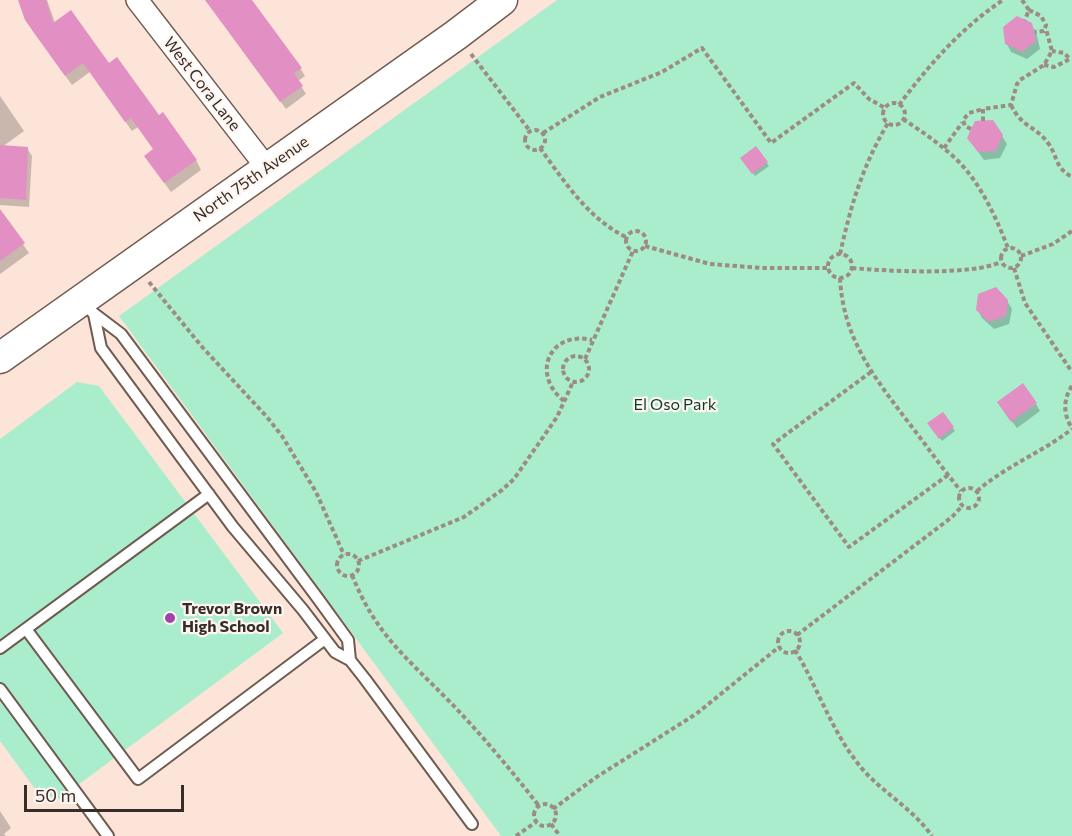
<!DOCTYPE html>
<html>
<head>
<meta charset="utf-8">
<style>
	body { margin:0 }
	#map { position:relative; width:1072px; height:836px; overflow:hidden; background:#fce4d8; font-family:Commissioner,sans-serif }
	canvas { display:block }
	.scale { position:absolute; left:24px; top:785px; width:160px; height:27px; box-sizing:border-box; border:3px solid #362d29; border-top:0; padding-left:8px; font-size:18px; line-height:21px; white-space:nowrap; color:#362d29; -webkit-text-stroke:4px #fef5f0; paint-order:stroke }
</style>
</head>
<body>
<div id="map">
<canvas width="1072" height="836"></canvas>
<div class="scale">50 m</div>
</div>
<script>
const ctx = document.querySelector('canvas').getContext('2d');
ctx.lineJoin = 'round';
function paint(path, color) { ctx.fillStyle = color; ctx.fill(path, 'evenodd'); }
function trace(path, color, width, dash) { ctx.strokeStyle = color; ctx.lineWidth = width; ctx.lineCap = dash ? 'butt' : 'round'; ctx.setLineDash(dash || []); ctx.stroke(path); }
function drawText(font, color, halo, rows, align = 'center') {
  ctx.font = font + ' Commissioner,sans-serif'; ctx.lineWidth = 4.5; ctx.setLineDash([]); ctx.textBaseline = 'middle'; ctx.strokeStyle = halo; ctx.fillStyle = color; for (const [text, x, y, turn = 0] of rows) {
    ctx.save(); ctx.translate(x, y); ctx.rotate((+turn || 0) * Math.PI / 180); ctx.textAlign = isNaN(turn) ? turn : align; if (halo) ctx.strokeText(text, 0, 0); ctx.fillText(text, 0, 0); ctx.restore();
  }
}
paint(new Path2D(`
	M557 0H1072V836H501L119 316Z
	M77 382 99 386 283 633 59 799 38 793 0 741V439Z`), '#a9edcd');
paint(new Path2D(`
	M19 0H47L55 23 109 65 159 117 196 160 201 170 171 192 152 166 154 150 138 127 132 131 90 72 72 85 32 30Z
	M216 0H250L300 68 305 76 298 81 306 94 286 109 215 12Z
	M1031 24 1036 32 1040 49 1027 59 1011 52 1007 44Z
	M0 96 24 131 2 147 27 148 32 156 29 207 0 205Z
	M1002 136 1007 144 1000 158 984 160 974 146Z
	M756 148 769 166 755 176 744 161Z
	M0 211 29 253 0 274Z
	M1007 301 1012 309 1009 324 994 329 982 318 978 310Z
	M1036 404 1040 411 1017 428 1003 410Z
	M942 414 955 431 942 441 931 426Z
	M0 811 11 828 4 834 6 836H0Z`), '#0003');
paint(new Path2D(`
	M18 0H46L53 23 71 10 109 63 117 57 159 115 163 112 197 160 164 183 144 156 153 149 131 118 125 122 83 63 65 76 25 20Z
	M205 0H252L302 68 294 73 303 86 280 102Z
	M1017 16 1032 23 1036 41 1022 52 1005 44 1003 27Z
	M993 120 1003 135 996 151 978 152 967 138 975 121Z
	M0 145 28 147 26 200 0 198Z
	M756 146 768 162 752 174 740 158Z
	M0 209 25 243 0 261Z
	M996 287 1008 300 1006 316 989 322 976 310 978 294Z
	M1023 383 1037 403 1011 422 997 402Z
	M943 412 954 427 939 439 927 423Z`), '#e28fc3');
const service = new Path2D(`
	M92 312 121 334 319 600 348 640 350 660
	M94 314 101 348 179 454 233 527 303 610 335 652 350 660 365 679 472 824
	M26 629 138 779 325 639
	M0 648 209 494
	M0 689 108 836`);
const minor = new Path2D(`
	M137 0 267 168`);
const secondary = new Path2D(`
	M0 358 456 35 502 0`);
trace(service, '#6f5b50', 14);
trace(minor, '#6f5b50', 24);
trace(secondary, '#6f5b50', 33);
trace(new Path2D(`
	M1022 0 1029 10 1025 20
	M1029 10 1041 16 1046 25 1044 31 1035 32
	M471 54 530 131
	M1044 65 1054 67 1070 59 1064 53 1052 51
	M883 114a11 11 0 1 1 22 0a11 11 0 1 1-22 0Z
	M899 105C929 65 961 28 1003 0
	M1011 105C1022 128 1036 126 1048 143 1058 156 1054 167 1072 177
	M903 119C921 131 939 143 956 159 980 182 996 217 1008 248
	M983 121V109L1011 105 1017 84 1020 80 1044 65 1052 51 1046 29
	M971 129 965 126 963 120 969 113 983 109
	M525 140a10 10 0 1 1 20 0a10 10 0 1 1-20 0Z
	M543 133 600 97 662 72 702 48 771 143 854 83 869 99 885 108
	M540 148C564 181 589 220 628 238
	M944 148 962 123
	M626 241a10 10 0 1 1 20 0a10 10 0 1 1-20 0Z
	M645 246 710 264 762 268H828
	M1001 258a10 10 0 1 1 20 0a10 10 0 1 1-20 0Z
	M828 266a12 12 0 1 1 24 0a12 12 0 1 1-24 0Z
	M840 254C851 205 862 167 888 123
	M1021 256 1053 244 1072 231
	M852 268C886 271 971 276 1001 262
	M1014 268 1025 303 1072 372
	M840 278C843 336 871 373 905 418 924 442 941 467 961 491
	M149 282 203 348 267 417 282 436 316 492 344 555
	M563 369a13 13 0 1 1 26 0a13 13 0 1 1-26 0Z
	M585 359 633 251
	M871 372 773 444 849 547 948 475
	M1072 386C1063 399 1063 415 1072 428
	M564 401C530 374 550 330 592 340
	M959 498a10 10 0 1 1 20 0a10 10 0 1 1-20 0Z
	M977 491C1006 466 1041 453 1072 429
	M337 565a11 11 0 1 1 22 0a11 11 0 1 1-22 0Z
	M358 561 464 517 502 490 514 479 557 417 573 382
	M352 575C376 635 406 657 449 701 481 734 511 770 539 806
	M778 642a11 11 0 1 1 22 0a11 11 0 1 1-22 0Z
	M797 635 952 517 962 506
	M795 650C817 686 830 727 856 761 877 790 911 806 932 836
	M534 815a11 11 0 1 1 22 0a11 11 0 1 1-22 0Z
	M553 809 595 778 696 714 779 647
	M551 824 560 836
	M516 836 536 822`), '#9c8c83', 4, [4.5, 3]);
trace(service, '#fff', 10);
trace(minor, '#fff', 21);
trace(secondary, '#fff', 30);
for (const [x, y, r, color] of [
	[170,618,6,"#9f44af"]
]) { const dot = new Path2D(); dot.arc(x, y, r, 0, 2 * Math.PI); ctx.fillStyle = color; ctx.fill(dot); trace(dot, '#fef5f0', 2); }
drawText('16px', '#362d29', '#fef5f0', [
	["West Cora Lane",202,84,52],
	["North 75th Avenue",251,179,-35]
]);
drawText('16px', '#0a3a28', '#fef5f0', [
	["El Oso Park",675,405]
]);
drawText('bold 16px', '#362d29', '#fef5f0', [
	["Trevor Brown",182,609],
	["High School",182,627]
], 'left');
</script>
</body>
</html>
